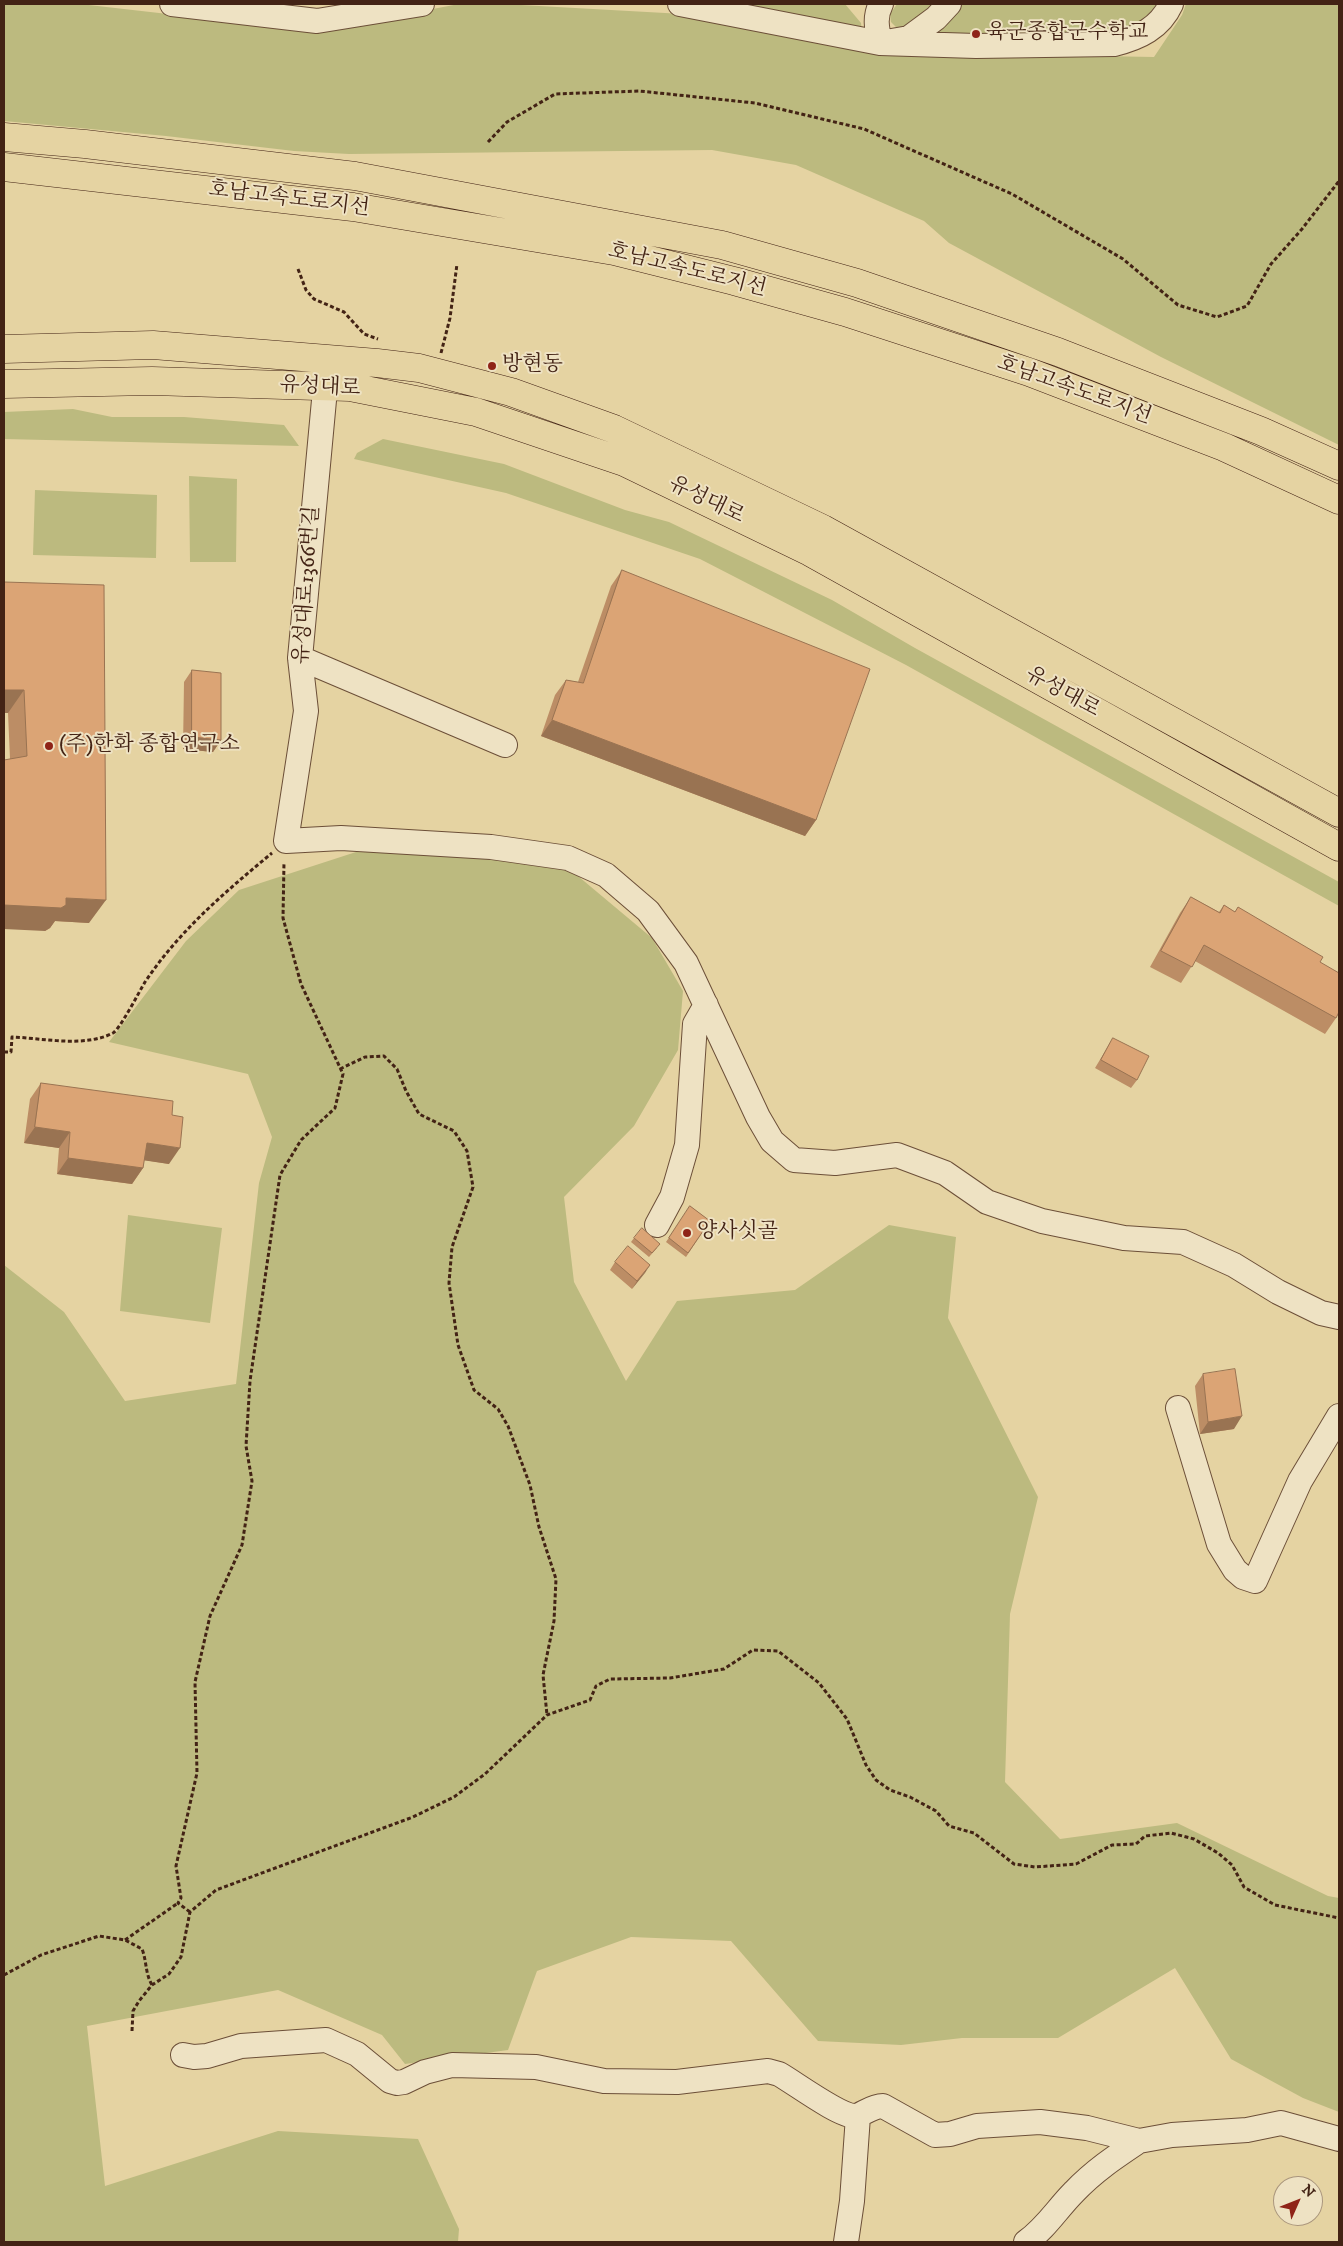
<!DOCTYPE html>
<html>
<head>
<meta charset="utf-8">
<style>
	body { margin:0 }
	#map { position:relative; width:1343px; height:2246px; overflow:hidden; background:#e5d3a2; font-family:"IM FELL DW Pica",serif }
	canvas { display:block }
	.frame { position:absolute; inset:0; border:5px solid #432315; pointer-events:none }
	.north { position:absolute; left:1273px; top:2176px; width:50px; height:50px; box-sizing:border-box; background:#eee2c3; border:1px solid #aa967d; border-radius:50%; rotate:46deg; font-size:14px; font-weight:700; line-height:20px; text-align:center; color:#432315 }
	.north::after { content:''; display:block; margin:auto; width:18px; height:22px; background:#8f2418; clip-path:polygon(50% 0,100% 100%,50% 72%,0 100%) }
</style>
</head>
<body>
<div id="map">
<canvas width="1343" height="2246"></canvas>
<div class="frame"></div>
<div class="north">N</div>
</div>
<script>
const ctx = document.querySelector('canvas').getContext('2d');
ctx.lineJoin = 'round';
function paint(path, color) { ctx.fillStyle = color; ctx.fill(path, 'evenodd'); }
function trace(path, color, width, dash) { ctx.strokeStyle = color; ctx.lineWidth = width; ctx.lineCap = dash ? 'butt' : 'round'; ctx.setLineDash(dash || []); ctx.stroke(path); }
function drawText(font, color, halo, rows, align = 'center') {
  ctx.font = font + ' "IM FELL DW Pica","Noto Serif KR",serif'; ctx.lineWidth = 4; ctx.setLineDash([]); ctx.textBaseline = 'middle'; ctx.strokeStyle = halo; ctx.fillStyle = color; for (const [text, x, y, turn = 0] of rows) {
    ctx.save(); ctx.translate(x, y); ctx.rotate((+turn || 0) * Math.PI / 180); ctx.textAlign = isNaN(turn) ? turn : align; if (halo) ctx.strokeText(text, 0, 0); ctx.fillText(text, 0, 0); ctx.restore();
  }
}
paint(new Path2D(`
	M4 4H80L317 31 459 4H503L683 14 879 52 1154 57 1182 15 1186 4H1339V445L1161 357 949 243 924 221 796 165 712 150 349 154 294 151 166 136 4 121Z
	M741 4H845L861 23 862 32Z
	M897 4H939L916 23 898 29 891 22 890 14Z
	M958 4H1165L1128 34 912 42Z
	M73 409 112 417H184L284 425 299 446 4 439V412Z
	M383 439 504 464 625 510 669 522 832 600 915 648 1339 882V906L906 665 700 559 506 493 354 459 357 453Z
	M189 476 237 479 236 562H190Z
	M35 490 157 495 156 558 33 555Z
	M356 852 455 853 566 866 652 938 683 991 678 1050 634 1126 564 1197 574 1282 626 1381 677 1301 795 1290 889 1225 956 1237 948 1318 1038 1497 1010 1614 1005 1782 1060 1839 1177 1823 1328 1896 1339 1898V2112L1303 2098 1231 2059 1175 1968 1058 2038H962L901 2045 818 2041 731 1941 631 1937 537 1971 508 2050 405 2064 382 2035 278 1990 87 2026 105 2186 278 2131 418 2139 459 2229 458 2242H4V1265L64 1312 125 1401 236 1384 259 1183 272 1137 248 1074 109 1042 186 941 239 890Z
	M128 1215 222 1228 210 1323 120 1311Z`), '#bcba7f');
const minor = new Path2D(`
	M172 4 317 21 422 4
	M680 4 880 43 909 38 936 18 949 4
	M881 4C874 17 877 29 880 43L976 46 1114 44C1139 38 1160 28 1171 4
	M327 368 300 658 306 711 286 841 341 838 491 847 568 858 606 875 648 911 686 963 758 1117 772 1141 794 1160 835 1163 897 1155 945 1173 987 1202 1042 1221 1124 1238 1183 1242 1234 1265 1278 1292 1321 1313 1339 1317
	M300 658 505 745
	M657 1225 672 1197 687 1145 695 1024 706 1005
	M1178 1408 1219 1544 1235 1570 1243 1577 1255 1581 1300 1481 1339 1416
	M183 2055 194 2057 207 2056 241 2046 326 2040 357 2054 390 2081 397 2083 404 2082 425 2072 452 2065 536 2067 604 2081 677 2082 768 2071 779 2074C795 2083 839 2116 855 2116 861 2116 871 2106 883 2106L935 2135 950 2134 977 2126 1040 2122 1087 2128 1139 2141 1172 2135 1247 2130 1281 2123 1339 2139
	M846 2242 852 2201 858 2116
	M1026 2242C1046 2228 1057 2209 1074 2192 1094 2171 1115 2157 1139 2141`);
const major = new Path2D(`
	M4 349 153 345 377 363 419 368 511 392 614 429 823 529 1339 813
	M4 384 152 381 350 387 476 412 624 462 810 552 1339 847`);
const highway = new Path2D(`
	M4 137 85 144 355 176 722 245 857 283 1058 352 1261 431 1339 466
	M4 167 353 207 614 251 734 281 845 312 1029 372 1224 447 1339 500`);
trace(minor, '#6c4f38', 26);
trace(major, '#432315', 29);
trace(highway, '#432315', 29);
trace(new Path2D(`
	M488 142 507 122 555 94 639 91 755 103 864 129 1012 194 1123 259 1178 305 1217 317 1247 306 1271 264 1302 229 1339 181
	M298 269 306 290 314 299 344 312 364 334 378 339
	M441 353 450 318 457 264
	M4 1052H11L12 1037C43 1038 84 1048 113 1033 120 1029 139 992 145 982 179 931 225 892 272 853
	M340 1069 365 1057 384 1056 397 1069 406 1091 419 1114 454 1131 467 1151 473 1187 452 1247 449 1283 458 1345 474 1390 498 1409 508 1426 530 1485 539 1527 556 1579 554 1621 543 1675 547 1715
	M190 1912 178 1903 181 1898 176 1866 197 1773 195 1682 210 1616 242 1545 252 1481 246 1446 250 1381 280 1175 301 1140 335 1108 343 1074 301 984 283 918 284 862
	M125 1940 178 1903
	M4 1975 41 1955 99 1936 125 1940 142 1949C147 1962 145 1973 152 1985
	M132 2031 133 2011 139 2001 152 1985 169 1974 181 1957 190 1912 216 1890 413 1817 454 1797 485 1774 547 1715 590 1700 596 1686 610 1679 670 1678 724 1669 753 1650 778 1651 819 1683 847 1719 866 1765 876 1780 890 1790 910 1797 936 1811 949 1826 974 1833 1014 1864 1035 1867 1076 1864 1112 1845 1136 1844 1145 1836 1171 1833 1194 1839 1218 1853 1232 1865 1244 1887 1275 1905 1339 1918`), '#432315', 3, [4, 2.5]);
trace(minor, '#eee2c3', 24);
trace(major, '#e5d3a2', 28);
trace(highway, '#e5d3a2', 28);
paint(new Path2D(`
	M622 570 816 820 805 836 541 736 555 695 566 680 578 682 611 586Z
	M4 582 89 923 55 921 50 928 45 931 10 759 8 713H4Z
	M192 670 221 740 213 752 183 749 184 682Z
	M1191 897 1219 912 1224 905 1235 912 1238 907 1320 962 1336 1018 1325 1034 1195 961 1181 983 1150 967 1180 913Z
	M1113 1038 1137 1080 1131 1088 1095 1068Z
	M41 1083 172 1115 169 1164 144 1160 143 1168 132 1184 57 1174 59 1148 24 1143 30 1099Z
	M690 1206 710 1221 686 1257 666 1242Z
	M634 1238 657 1248 649 1257 631 1242Z
	M615 1262 650 1265 632 1289 610 1270Z
	M1203 1374 1234 1429 1200 1434 1195 1386Z`), '#bc8d65');
paint(new Path2D(`
	M4 690H24L8 713H4Z
	M552 720 816 820 805 836 541 736Z
	M192 737 221 740 213 752 183 749Z
	M66 898 106 900 89 923 55 921 50 928 45 931 4 929V905Z
	M35 1127 70 1132 59 1148 24 1143Z
	M147 1143 180 1148 169 1164 135 1159Z
	M68 1158 143 1168 132 1184 57 1174Z
	M650 1265 645 1273 632 1289 637 1281Z
	M1242 1416 1234 1429 1200 1434 1208 1422Z`), '#997352');
const building = new Path2D(`
	M622 570 870 669 816 820 552 720 566 680 583 683Z
	M4 582 104 585 106 900 66 898V905L61 908 4 905V760L27 756 24 690H4Z
	M192 670 221 673V740L192 737Z
	M1191 897 1220 913 1224 905 1235 912 1238 907 1323 957 1320 962 1339 973V1012L1336 1018 1204 945 1192 967 1161 951Z
	M1113 1038 1149 1056 1137 1080 1101 1060Z
	M41 1083 173 1101 172 1115 183 1117 180 1148 147 1143 143 1168 68 1158 70 1132 35 1127Z
	M690 1206 710 1221 688 1253 669 1238Z
	M642 1228 660 1244 652 1253 634 1238Z
	M628 1246 650 1265 637 1281 615 1262Z
	M1235 1369 1242 1416 1208 1422 1203 1374Z`);
paint(building, '#dba475');
trace(building, '#997352', 1);
for (const [x, y, r, color] of [
	[976,34,5,"#8f2418"],
	[492,366,5,"#8f2418"],
	[49,746,5,"#8f2418"],
	[687,1233,5,"#8f2418"]
]) { const dot = new Path2D(); dot.arc(x, y, r, 0, 2 * Math.PI); ctx.fillStyle = color; ctx.fill(dot); trace(dot, '#eee2c3', 2); }
drawText('21px', '#432315', '#eee2c3', [
	["육군종합군수학교",986,34],
	["방현동",502,366],
	["(주)한화 종합연구소",59,746],
	["양사싯골",697,1233]
], 'left');
drawText('21px', '#432315', '#eee2c3', [
	["호남고속도로지선",289,200,7],
	["호남고속도로지선",687,271,14],
	["유성대로",320,388,3],
	["호남고속도로지선",1074,391,20],
	["유성대로",706,501,26],
	["유성대로1366번길",308,585,-86],
	["유성대로",1062,693,29]
]);
</script>
</body>
</html>
